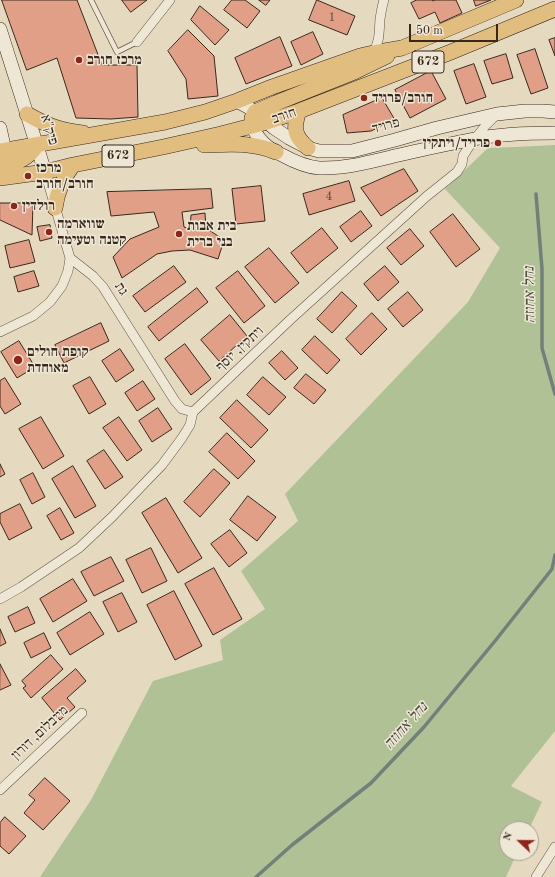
<!DOCTYPE html>
<html>
<head>
<meta charset="utf-8">
<style>
	body { margin:0 }
	#map { position:relative; width:555px; height:877px; overflow:hidden; background:#e5dac0; font-family:"Old Standard TT",serif }
	canvas { display:block }
	.north { position:absolute; left:499px; top:821px; width:40px; height:40px; box-sizing:border-box; background:#eee7d6; border:1px solid #a59b8c; border-radius:50%; rotate:292deg; font-size:11px; font-weight:700; line-height:16px; text-align:center; color:#38281c }
	.north::after { content:''; display:block; margin:auto; width:14px; height:18px; background:#8f2418; clip-path:polygon(50% 0,100% 100%,50% 72%,0 100%) }
	.scale { position:absolute; left:409px; top:24px; width:89px; height:18px; box-sizing:border-box; border:2px solid #38281c; border-top:0; padding-left:5px; font-size:12px; line-height:14px; white-space:nowrap; color:#38281c; -webkit-text-stroke:3px #eee7d6; paint-order:stroke }
</style>
</head>
<body>
<div id="map">
<canvas width="555" height="877"></canvas>
<div class="north">N</div>
<div class="scale">50 m</div>
</div>
<script>
const ctx = document.querySelector('canvas').getContext('2d');
ctx.lineJoin = 'round';
function paint(path, color) { ctx.fillStyle = color; ctx.fill(path, 'evenodd'); }
function trace(path, color, width, dash) { ctx.strokeStyle = color; ctx.lineWidth = width; ctx.lineCap = dash ? 'butt' : 'round'; ctx.setLineDash(dash || []); ctx.stroke(path); }
function drawText(font, color, halo, rows, align = 'center') {
  ctx.font = font + ' "Old Standard TT","Frank Ruhl Libre",serif'; ctx.lineWidth = 3; ctx.setLineDash([]); ctx.textBaseline = 'middle'; ctx.strokeStyle = halo; ctx.fillStyle = color; for (const [text, x, y, turn = 0] of rows) {
    ctx.save(); ctx.translate(x, y); ctx.rotate((+turn || 0) * Math.PI / 180); ctx.textAlign = isNaN(turn) ? turn : align; if (halo) ctx.strokeText(text, 0, 0); ctx.fillText(text, 0, 0); ctx.restore();
  }
}
paint(new Path2D(`
	M555 145V731L511 786 542 802 529 829H507V853H517L506 877H40L91 800 153 681 223 660 220 640 265 609 241 571 298 521 285 494 468 302 500 248 445 189 488 148 515 147Z`), '#b0c196');
trace(new Path2D(`
	M536 194 542 269V348L555 394
	M256 877 292 845 371 783 424 727 495 641 552 569 555 555`), '#71807a', 3.5);
const building = new Path2D(`
	M2 0H77L102 65H137L138 117 111 119 76 118 57 58 27 70Z
	M122 0H147L131 12Z
	M232 0H245L260 11 247 28 224 10Z
	M259 0H270L266 5Z
	M317 0 355 16 347 35 309 20Z
	M417 0H432L433 1 435 0H456L462 13 440 23 435 12 419 19 411 3Z
	M474 0H491L476 6Z
	M200 6 229 30 215 45 191 20Z
	M188 30 214 56 218 96 188 99 186 79 168 51Z
	M313 32 323 54 301 65 291 42Z
	M280 37 292 66 246 84 235 58Z
	M555 38V56L549 40Z
	M535 49 548 88 531 94 517 55Z
	M506 54 513 78 492 84 484 61Z
	M474 64 486 97 466 104 454 71Z
	M431 71 446 99 410 118 395 90Z
	M382 98 395 120 371 131 347 133 343 115Z
	M404 169 418 191 381 216 361 188Z
	M349 181 355 201 309 215 303 194Z
	M261 186 265 221 236 224 232 189Z
	M211 189 213 208 182 212 184 227 190 229 191 215 205 213 206 228 224 240 218 259 190 250 172 251 157 254 122 278 113 257 130 239 159 227 154 212 111 216 107 192Z
	M0 203H33L32 235 0 220Z
	M361 211 372 226 351 242 340 227Z
	M453 214 480 249 456 267 430 232Z
	M50 225 52 238 40 241 37 227Z
	M322 228 338 248 307 273 291 253Z
	M410 229 424 246 401 265 387 248Z
	M29 240 35 262 10 268 5 246Z
	M269 248 299 283 275 303 245 267Z
	M174 266 186 282 145 312 133 296Z
	M385 266 399 282 378 301 364 284Z
	M34 271 39 286 18 292 14 277Z
	M238 271 265 306 244 323 216 288Z
	M197 288 208 302 159 341 148 327Z
	M342 292 357 306 332 333 317 319Z
	M408 292 423 310 403 327 388 309Z
	M372 313 387 329 361 355 346 339Z
	M230 315 247 336 219 361 201 340Z
	M101 323 109 341 64 363 55 345Z
	M315 336 340 360 327 374 302 350Z
	M19 341 35 367 17 378 1 352Z
	M185 344 211 379 191 395 165 359Z
	M120 349 134 370 116 382 102 361Z
	M282 351 298 368 285 380 269 363Z
	M306 374 326 390 314 404 294 388Z
	M90 377 106 404 89 414 73 386Z
	M263 377 286 397 269 415 247 395Z
	M5 378 21 404 5 414 0 406V381Z
	M143 381 155 399 137 411 125 393Z
	M237 400 268 430 251 448 220 418Z
	M158 408 172 429 152 442 139 421Z
	M41 417 64 456 43 469 19 429Z
	M119 417 142 450 127 461 103 428Z
	M227 433 255 461 238 479 209 452Z
	M104 450 123 477 105 489 87 461Z
	M0 464 5 474 0 477Z
	M73 466 96 506 75 518 52 479Z
	M214 469 230 483 200 517 184 502Z
	M33 473 45 497 32 504 20 480Z
	M248 496 276 517 257 541 230 520Z
	M166 498 202 558 178 573 142 513Z
	M20 504 32 528 9 540 0 522V514Z
	M60 508 74 533 61 540 47 516Z
	M230 530 247 553 229 567 211 544Z
	M151 548 167 581 142 593 126 560Z
	M111 557 124 581 94 596 81 572Z
	M214 568 242 619 213 635 185 584Z
	M73 579 87 601 53 622 40 599Z
	M174 591 202 646 175 660 147 605Z
	M122 593 137 622 118 632 103 602Z
	M28 607 35 623 15 632 8 617Z
	M90 612 104 634 70 655 57 633Z
	M0 629 6 643 0 646Z
	M44 633 51 648 31 658 24 643Z
	M51 655 63 669 31 698 23 688 26 686 22 681Z
	M0 664 11 685 0 690Z
	M76 669 86 681 67 698 75 707 60 720 42 698Z
	M45 778 70 801 43 830 24 813 35 800 29 795Z
	M5 817 26 836 9 854 0 846V823Z`);
paint(building, '#e19f87');
trace(building, '#38281c', 1);
const lane = new Path2D(`
	M91 0 117 52 137 42`);
const street = new Path2D(`
	M137 42 170 0
	M373 53C380 41 379 32 380 19 381 13 382 6 384 0
	M45 172 70 258 93 276 103 287 175 401 182 409 193 412
	M0 332 33 316 50 302 62 286 68 271 70 258
	M0 599 21 587 79 548 112 517 162 465 182 438 190 425 193 412 291 319 427 196 457 172 462 164 463 156 470 145 486 125 497 114
	M0 790 82 713
	M536 877 555 847`);
const secondary = new Path2D(`
	M0 29 32 130 45 172H37
	M237 101 248 107 274 128 289 138 308 148 319 151H352L395 140 437 128 497 114 525 111H543L555 112
	M252 126C258 140 268 149 282 155 293 161 306 167 319 168 347 169 373 161 399 155 424 149 449 144 474 139 500 134 528 133 555 133
	M0 128 5 151 11 159`);
const primary = new Path2D(`
	M299 111C293 128 294 136 308 148
	M27 114C46 125 61 131 83 133
	M252 126V118L255 112 276 103 354 72 387 56
	M204 145C230 144 251 142 276 152
	M0 151 165 122 205 112 237 101 272 87 360 56 373 53 402 48 516 0
	M0 165C16 163 28 160 37 145
	M0 178 45 172 73 165 163 147 221 134 267 122 299 111 451 52 555 9
	M55 208C57 192 63 178 73 165`);
trace(lane, '#635445', 6);
trace(street, '#635445', 10);
trace(secondary, '#38281c', 14);
trace(primary, '#38281c', 16);
trace(lane, '#eee7d6', 4.5);
trace(street, '#eee7d6', 9);
trace(secondary, '#eee7d6', 13);
trace(primary, '#e2bd80', 15);
for (const [x, y, r, color] of [
	[79,60,4,"#8f2418"],
	[364,98,4,"#8f2418"],
	[498,143,4,"#8f2418"],
	[28,176,4,"#8f2418"],
	[14,206,4,"#8f2418"],
	[49,232,4,"#8f2418"],
	[179,234,4,"#8f2418"],
	[18,360,5,"#8f2418"]
]) { const dot = new Path2D(); dot.arc(x, y, r, 0, 2 * Math.PI); ctx.fillStyle = color; ctx.fill(dot); trace(dot, '#eee7d6', 1.5); }
drawText('12px', '#624637', null, [
	["1",332,18],
	["4",329,197]
]);
for (const [x, y, w] of [
	[428,62,32],
	[118,156,32]
]) { const box = new Path2D(); box.roundRect(x - w / 2, y - 11, w, 22, 3); ctx.fillStyle = '#eee7d6'; ctx.fill(box); trace(box, '#38281c', 1); }
drawText('bold 13px', '#38281c', null, [
	["672",428,62],
	["672",118,156]
]);
drawText('bold 14px', '#38281c', '#eee7d6', [
	["מרכז חורב",87,60],
	["חורב/פרויד",372,98],
	["פרויד/ויתקין",490,143,"right"],
	["מרכז",36,168],
	["חורב/חורב",36,184],
	["רולדין",22,206],
	["שווארמה",57,224],
	["קטנה וטעימה",57,240],
	["בית אבות",187,226],
	["בני ברית",187,242],
	["קופת חולים",27,352],
	["מאוחדת",27,368]
], 'left');
drawText('14px', '#38281c', '#eee7d6', [
	["חורב",284,116,-19],
	["פרויד",386,126,-15],
	["פיק\"א",49,130,73],
	["גת",121,289,57],
	["ויתקין, יוסף",240,349,-43],
	["מייבלום, דורון",40,733,-43]
]);
drawText('italic 15px', '#504c43', '#eee7d6', [
	["נחל אחוזה",530,295,-91],
	["נחל אחוזה",406,726,-48]
]);
</script>
</body>
</html>
